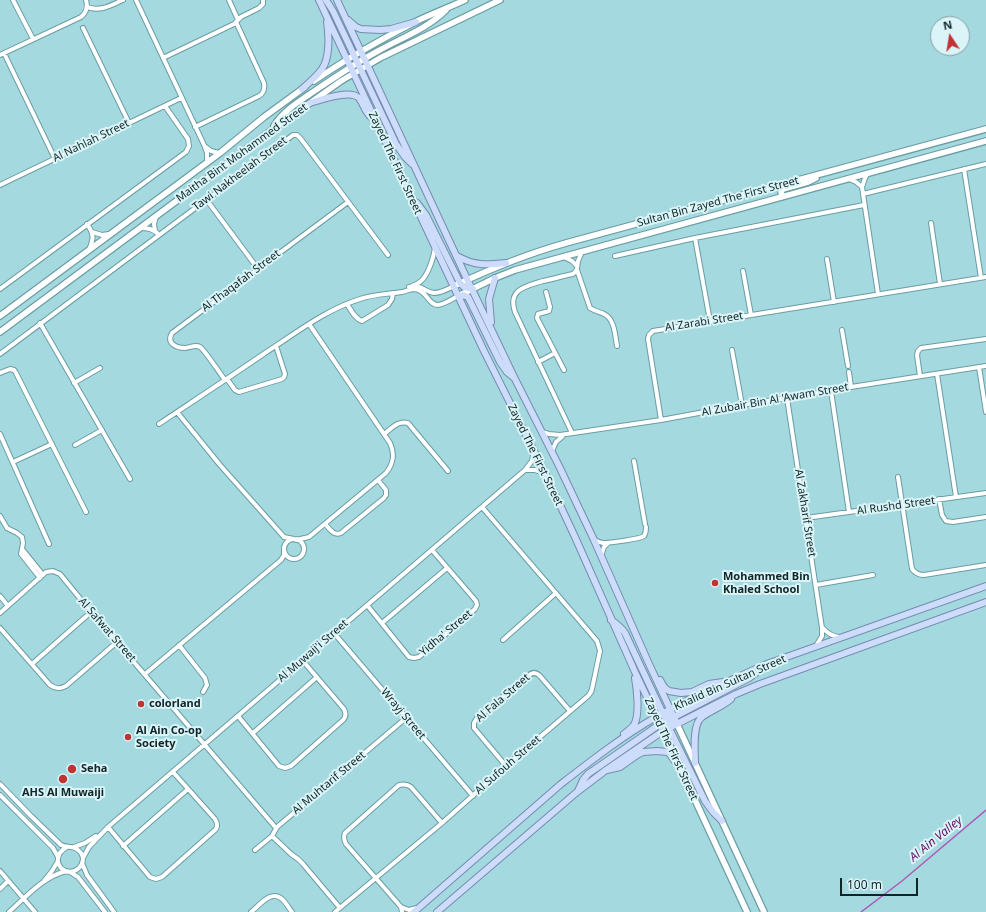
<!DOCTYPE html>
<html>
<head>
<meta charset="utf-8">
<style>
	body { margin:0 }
	#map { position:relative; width:986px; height:912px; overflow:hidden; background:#a3d9df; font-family:"Noto Sans",sans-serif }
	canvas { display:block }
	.north { position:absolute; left:930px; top:16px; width:40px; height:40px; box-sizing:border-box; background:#daf4f8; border:1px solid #89a1a4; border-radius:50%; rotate:348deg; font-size:11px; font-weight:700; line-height:16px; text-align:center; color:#0f2527 }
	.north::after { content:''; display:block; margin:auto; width:14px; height:18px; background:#c13233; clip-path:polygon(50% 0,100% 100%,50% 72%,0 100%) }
	.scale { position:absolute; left:840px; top:878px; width:78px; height:18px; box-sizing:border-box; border:2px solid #0f2527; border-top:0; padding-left:5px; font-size:12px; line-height:14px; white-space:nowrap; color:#0f2527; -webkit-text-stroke:3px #daf4f8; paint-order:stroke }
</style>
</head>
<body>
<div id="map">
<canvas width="986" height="912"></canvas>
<div class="north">N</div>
<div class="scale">100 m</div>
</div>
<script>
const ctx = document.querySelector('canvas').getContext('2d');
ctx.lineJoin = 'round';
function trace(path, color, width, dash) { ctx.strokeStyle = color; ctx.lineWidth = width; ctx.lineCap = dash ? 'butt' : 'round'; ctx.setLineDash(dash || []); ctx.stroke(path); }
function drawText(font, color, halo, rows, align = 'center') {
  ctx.font = font + ' "Noto Sans",sans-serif'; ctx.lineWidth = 4; ctx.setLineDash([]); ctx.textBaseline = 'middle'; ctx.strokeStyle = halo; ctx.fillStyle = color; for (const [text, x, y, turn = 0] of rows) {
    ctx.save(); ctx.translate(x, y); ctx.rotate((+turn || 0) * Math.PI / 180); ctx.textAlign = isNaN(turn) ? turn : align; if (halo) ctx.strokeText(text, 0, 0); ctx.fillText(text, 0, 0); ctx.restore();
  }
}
trace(new Path2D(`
	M861 912 902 881 986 810`), '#b158b6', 1.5);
const minor = new Path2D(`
	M13 0 33 39
	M136 0 205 147 207 153V163
	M229 0 238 20
	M87 7C101 12 111 5 123 0
	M83 28 129 123
	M4 53 55 159
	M0 55 81 17C87 12 88 7 86 0
	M163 58 234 24 241 17 259 8 263 4V0
	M195 127 259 96C264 93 265 89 264 83L236 22
	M206 147 211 151 219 153
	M964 169 981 278
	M868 173 865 178 862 187 878 294
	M849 179 856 182 862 187
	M0 185 181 98
	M863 194 986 164
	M206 199 258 269
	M931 223 940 284
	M87 224C94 234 94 238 89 250
	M140 228C148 228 154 229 159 235
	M155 231 154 224 156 216
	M92 232 102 235 109 234
	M695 238 710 321
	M615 256 695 238 864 205
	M564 257 572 261 577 266
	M827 259 834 302
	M577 270 590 308C595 311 599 312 604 314 615 319 615 336 617 346
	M743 271 751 315
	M412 286C415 285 419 283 421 281 428 275 434 257 435 247
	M409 287C422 284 424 292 434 293 441 293 448 289 454 286
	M0 289 186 152 189 146 188 139 165 106
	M546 292 550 307 549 311 538 314 537 318 564 370
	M347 304C351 310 355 319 362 321L388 305 392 299 393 293
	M40 323 130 479
	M842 330 848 366
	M732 350 742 405
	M0 354 293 135H297L301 139 388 255
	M538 362 555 353
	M979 367 986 412
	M849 372 851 387
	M0 373 10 369 14 370 16 373 86 512
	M937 374 956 497
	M920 376 917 355 918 351 921 348 986 339
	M227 379 235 390 239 392 282 379 284 377 285 374 276 346
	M225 380C220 374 205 350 200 347 195 344 190 348 185 348 176 348 166 343 172 333L348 202
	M74 383 100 368
	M831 391 849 512
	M787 398 822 628V636L816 646
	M177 412 220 465 284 537 294 539
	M661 420 648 339 649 335 653 331 986 277
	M159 424C195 400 230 377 265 353 296 333 325 310 360 299 374 294 388 294 402 292 406 291 410 289 414 289 427 290 428 305 438 305 445 304 452 299 458 296
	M542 432 549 434 560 435 661 420 742 405 831 391 851 387 986 366
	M572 433 515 312C507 289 527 286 543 281 553 279 563 276 573 274 578 270 577 267 578 261 579 258 581 255 582 251
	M0 434 49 544
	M384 434C391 429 398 420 408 423L448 471
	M75 445 102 430
	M552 451 556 442 563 436
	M634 461 645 524
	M13 462 52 444
	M526 470H535L544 473
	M898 477 912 569C915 573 918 575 924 575L986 565
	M939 499 942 515 946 521 953 522 986 517
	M0 516 7 528 17 533 22 537 23 543 21 554 40 578
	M806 518 986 493
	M325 524C330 529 333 536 341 533L384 498 386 495V490L378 480
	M284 549a10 10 0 1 1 20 0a10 10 0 1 1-20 0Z
	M296 540 309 537 386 473C394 463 395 454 390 443L309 324
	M594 540C597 541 599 542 603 543 609 543 641 539 644 536 646 533 646 530 646 527
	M22 549 43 575
	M601 556 604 547 608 543
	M816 585 873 575
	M0 596 8 606
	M367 605 409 657 414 658 419 657 475 609 477 605 476 601 432 550
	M0 613 46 572 53 571 60 574 91 612 276 828
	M382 623 447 568
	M0 628 50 685C56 689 60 689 66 686L117 642
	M823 628C827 633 832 636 839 637
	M334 633 473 796
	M503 640 556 593
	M179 645 205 678 207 685 203 692
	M32 664 91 612
	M145 674 281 560 284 555V550
	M238 716 279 766 285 768 291 766 343 720C346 717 346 713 344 709L303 661
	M253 733 317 677
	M506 766 474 728V723L477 718 528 676C532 672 536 672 540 676L570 711
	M0 784 31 816 61 845C67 848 73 845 78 850 92 861 73 880 61 868 59 865 57 862 58 859 58 853 62 850 67 847
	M0 795 53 848 58 857
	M108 827 150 877 156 879 162 877 215 830C218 827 218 824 215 819L173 772
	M272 836 291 854 298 859 303 864 340 908
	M123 846 188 789
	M74 847 85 843 96 836
	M255 850 272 836 277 827 406 718
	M83 858 89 847 108 827 525 470 532 461 534 451
	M82 863 87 875 114 912
	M0 871 35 912
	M70 872 78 877 105 912
	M44 881 52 871 58 861
	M0 889 8 881
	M401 907 409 910 417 908
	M9 912C26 897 43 877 66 871
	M251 912C259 906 271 889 282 899 286 903 289 908 292 912
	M335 912 442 823 506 766 588 696 591 692 592 689 600 651 597 641 482 507
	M402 912 401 907 346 844C344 840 343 837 345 833L399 785C404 784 407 784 411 787L442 823`);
const secondary = new Path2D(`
	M314 81C346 59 380 40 415 22 431 14 448 8 465 0
	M274 126C282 112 297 103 310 94 332 79 354 64 378 51 401 38 427 29 446 10
	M782 197 781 192 783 189 808 182 816 178
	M454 286C490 269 527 254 566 243L986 129
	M460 295 495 278 515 270 986 141
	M0 316 220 153 264 117 305 87
	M0 332 272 130 341 81 380 58 500 0
	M677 724 764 912
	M663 731 747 912`);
const primary = new Path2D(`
	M319 0 484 351 545 473 575 537 635 672 663 731
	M326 0 333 11 396 144 405 157 412 164
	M337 0 467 279 515 379 559 466 594 540 649 664 677 724
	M348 20 356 27 361 29 380 30 391 29 416 22
	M302 89C309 83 317 76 322 69 330 58 329 35 327 22
	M310 103C320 100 350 89 359 98 365 106 364 112 373 119
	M417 203 426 215 460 283 464 287 473 289
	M457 256C474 266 487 265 506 263
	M459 298 463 295 468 297 500 362 507 372 513 377
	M491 322 489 299 495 278
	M611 620C617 624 621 627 625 633L664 716 669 720 677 724
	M660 680 664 687 669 691 681 693 692 692 709 684 723 682
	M672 718 749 678 761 669
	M667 724 705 801 713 812 722 821
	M624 734C628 731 632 728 634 725 640 715 637 689 635 678
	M695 763C695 752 692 724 702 717 711 710 722 707 731 699
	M607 770 620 767 637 755 643 752 657 751 667 752 669 753 679 767
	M578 791 583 780 588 774 663 722 668 717 670 709
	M414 912 561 784C592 760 623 736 656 717 691 697 728 682 764 665L986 586
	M437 912 577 792 606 770 663 731 736 694 760 684 986 602`);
trace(minor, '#6a9da4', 6);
trace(secondary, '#6a9da4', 8);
trace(primary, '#758cae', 8);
trace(minor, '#fff', 4);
trace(secondary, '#fff', 5.5);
trace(primary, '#cddcfa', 6);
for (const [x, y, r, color] of [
	[715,583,4,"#c13233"],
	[141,704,4,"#c13233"],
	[128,737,4,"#c13233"],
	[72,769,5,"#c13233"],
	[63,779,5,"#c13233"]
]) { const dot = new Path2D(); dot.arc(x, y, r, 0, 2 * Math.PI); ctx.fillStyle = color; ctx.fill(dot); trace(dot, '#daf4f8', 1.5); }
drawText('11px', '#0f2527', '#daf4f8', [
	["Al Nahlah Street",91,141,-26],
	["Maitha Bint Mohammed Street",242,153,-36],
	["Zayed The First Street",395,163,65],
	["Tawi Nakheelah Street",240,174,-37],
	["Sultan Bin Zayed The First Street",718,202,-15],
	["Al Thaqafah Street",241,281,-37],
	["Al Zarabi Street",704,322,-9],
	["Al Zubair Bin Al 'Awam Street",775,400,-10],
	["Zayed The First Street",535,455,64],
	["Al Rushd Street",896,506,-8],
	["Al Zakharif Street",805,513,81],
	["Al Safwat Street",107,630,49],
	["Yidha' Street",446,633,-40],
	["Al Muwaij'i Street",313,651,-41],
	["Khalid Bin Sultan Street",730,683,-24],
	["Al Fala Street",503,698,-41],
	["Wrayj Street",403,714,50],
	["Zayed The First Street",671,749,65],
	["Al Sufouh Street",508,765,-41],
	["Al Muhtarif Street",329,783,-40]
]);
drawText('bold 11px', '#0f2527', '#daf4f8', [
	["Mohammed Bin",723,577],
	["Khaled School",723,590],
	["colorland",149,704],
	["Al Ain Co-op",136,731],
	["Society",136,744],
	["Seha",81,769],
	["AHS Al Muwaiji",63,793,"center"]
], 'left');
drawText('italic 12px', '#640e69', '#daf4f8', [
	["Al Ain Valley",936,839,-39]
]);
</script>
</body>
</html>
